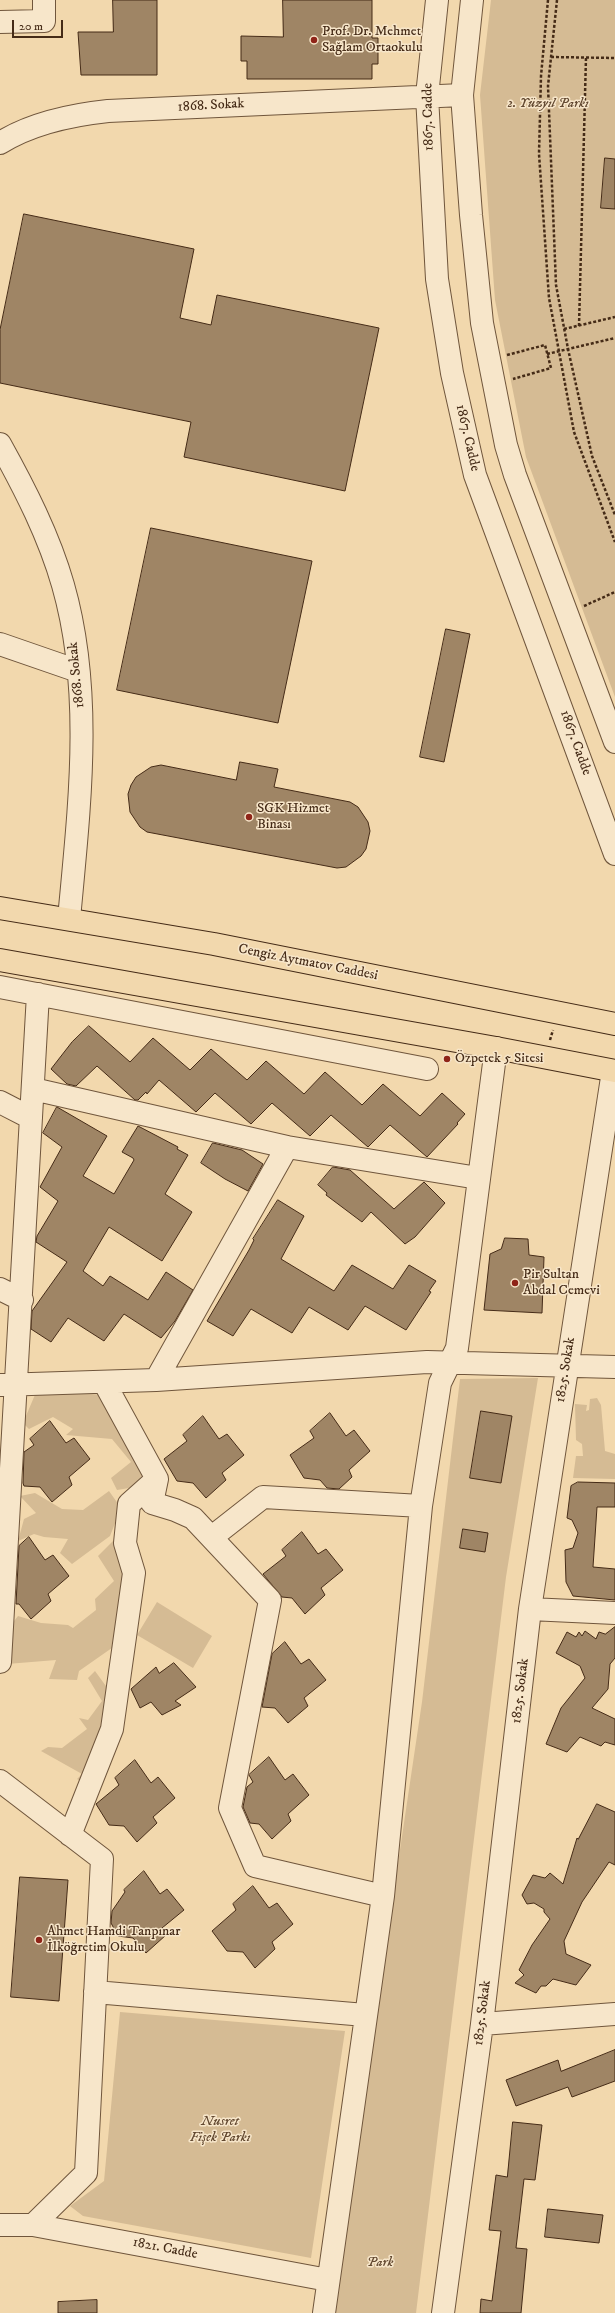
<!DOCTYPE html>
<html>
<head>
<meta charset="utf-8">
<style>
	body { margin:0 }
	#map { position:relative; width:615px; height:2313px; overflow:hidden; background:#f2d8ad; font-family:"IM FELL DW Pica",serif }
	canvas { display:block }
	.scale { position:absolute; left:12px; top:20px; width:51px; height:18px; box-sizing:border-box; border:2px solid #452b17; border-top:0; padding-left:5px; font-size:12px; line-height:14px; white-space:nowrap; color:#452b17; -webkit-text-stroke:3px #f7e6ca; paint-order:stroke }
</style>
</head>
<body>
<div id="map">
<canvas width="615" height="2313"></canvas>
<div class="scale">20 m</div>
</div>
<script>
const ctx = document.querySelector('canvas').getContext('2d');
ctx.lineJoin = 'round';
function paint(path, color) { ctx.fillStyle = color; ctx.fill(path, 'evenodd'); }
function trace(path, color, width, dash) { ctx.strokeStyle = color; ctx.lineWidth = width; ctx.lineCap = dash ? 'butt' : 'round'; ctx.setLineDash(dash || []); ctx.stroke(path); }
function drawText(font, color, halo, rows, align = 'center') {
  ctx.font = font + ' "IM FELL DW Pica",serif'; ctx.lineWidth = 3; ctx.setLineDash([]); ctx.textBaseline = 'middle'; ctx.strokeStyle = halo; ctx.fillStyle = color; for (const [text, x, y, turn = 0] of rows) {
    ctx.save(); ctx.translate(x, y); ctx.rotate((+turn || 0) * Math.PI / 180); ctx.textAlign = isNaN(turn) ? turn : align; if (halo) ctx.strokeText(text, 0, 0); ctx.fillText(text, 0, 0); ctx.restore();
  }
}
paint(new Path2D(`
	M491 0H615V697L526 457 495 300 480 95Z
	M538 1378 506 1577 416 2313H331L422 1702 460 1379Z
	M37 1390 105 1395 147 1476 135 1487 117 1490 111 1478 131 1462 112 1439 66 1435 73 1429 53 1417 29 1429 23 1423Z
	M597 1398 601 1405 605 1451 615 1454V1479L573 1478 576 1456H583L582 1444 576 1440 575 1404 587 1405 586 1411 589 1410 590 1399Z
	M109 1491 121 1508 110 1536 72 1564 60 1553 68 1539 44 1537 34 1534 18 1541 24 1519 36 1513 20 1496 35 1493 62 1509 83 1510Z
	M114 1540 128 1573 119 1643 79 1671 77 1680 49 1679 56 1660 7 1664V1630L18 1616 41 1623 68 1625 73 1628 96 1610 95 1599 114 1581 98 1556Z
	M157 1602 212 1636 193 1668 137 1635Z
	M95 1671 111 1693 85 1784 77 1779 82 1774 41 1751 48 1747 62 1748 87 1729 79 1718 88 1720 102 1701 88 1678Z
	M120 2012 345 2031 311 2258 83 2216 70 2206 104 2181Z`), '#d5bb94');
const building = new Path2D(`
	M113 0H157V75H81L78 32H113Z
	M283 0H372V38H378V64H372V79H247V61H241V36L283 37Z
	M605 158 615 159V209L601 208Z
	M24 214 194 249 180 318 211 325 217 295 379 328 345 491 184 457 191 422 0 383V330Z
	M151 528 312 561 278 723 117 690Z
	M446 629 470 634 444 762 420 757Z
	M240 762 278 769 274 787 350 802 358 807 368 822 370 831 366 849 361 856 346 867 337 868 147 832 140 827 130 812 128 794 131 785 136 777 151 767 161 765 236 780Z
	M89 1026 130 1062 153 1038 190 1070 211 1049 247 1080 266 1061 304 1094 325 1072 362 1105 383 1084 420 1116 442 1093 465 1114 457 1123 458 1124 427 1157 390 1125 368 1147 331 1115 310 1136 272 1103 251 1124 215 1093 196 1112 159 1080 147 1094 146 1092 138 1100H135L97 1066 76 1086 67 1084 51 1069 72 1042Z
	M57 1107 107 1136 83 1176 114 1194 134 1160 133 1158 122 1152 138 1126 178 1147 177 1149 188 1155 165 1194 192 1212 162 1261 109 1227 83 1271 103 1286 110 1276 148 1300 166 1272 193 1290 175 1321 161 1338 124 1314 104 1341 68 1318 51 1342 31 1329 32 1311 67 1262 36 1242 37 1236 58 1201 40 1187 62 1147 43 1133Z
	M213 1143 242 1150 263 1164 248 1191 225 1179 201 1163Z
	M333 1167 350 1170 394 1209 424 1182 445 1203 415 1237 405 1244 371 1212 362 1222 326 1195 327 1193 318 1185Z
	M278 1200 304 1216 281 1259 334 1291 352 1265 393 1289 409 1265 436 1281 429 1291 431 1292 406 1330 365 1306 348 1330 309 1307 292 1333 251 1309 233 1336 207 1321 249 1250 254 1240 253 1239Z
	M505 1238 528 1239 529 1255 544 1257 542 1313 484 1310 490 1254 501 1249Z
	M481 1411 512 1416 501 1483 470 1478Z
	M330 1413 346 1436 354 1430 370 1451 349 1470 352 1477 339 1489 327 1488 320 1480 304 1478 290 1455 314 1438 310 1431Z
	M203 1416 219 1439 227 1434 244 1455 222 1473 226 1480 206 1498 193 1483 177 1481 164 1459 187 1441 183 1435Z
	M50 1421 66 1443 74 1438 90 1459 69 1477 72 1485 52 1502 40 1487 24 1486 23 1483 24 1452 34 1445 30 1439Z
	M578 1482 615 1483V1507H597L593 1567 615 1569V1600L573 1596 566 1582 565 1550 573 1548 578 1533 572 1520 567 1518 571 1486Z
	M463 1529 488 1533 485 1552 460 1548Z
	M302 1532 318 1554 326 1549 343 1570 321 1588 325 1595 305 1614 292 1598 282 1597 263 1574 286 1556 282 1550Z
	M29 1537 45 1560 53 1555 69 1576 48 1594 51 1601 31 1619 19 1604H16L19 1546Z
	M615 1627V1658L610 1664 608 1689 592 1708 615 1719V1745L605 1742 601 1746 580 1737 567 1752 546 1744 561 1708 585 1678 580 1666 556 1653 567 1632 576 1637 579 1632 582 1636 585 1631 596 1639 599 1632 605 1634Z
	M285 1642 301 1664 309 1659 326 1680 304 1698 308 1706 288 1723 275 1708 262 1707 272 1654Z
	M174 1663 196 1687 175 1701 181 1705 162 1715 151 1702 140 1708 131 1689 156 1667 159 1673Z
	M269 1757 285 1780 293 1774 309 1795 288 1814 291 1821 272 1839 259 1824 250 1823 243 1807 247 1787 253 1782 249 1775Z
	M135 1760 151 1783 158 1777 175 1798 153 1817 157 1823 137 1842 124 1826 109 1825 96 1804 119 1785 115 1778Z
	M597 1804 615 1812V1865L609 1862 582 1902 564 1941 566 1954 591 1965 576 1985 553 1979 546 1986H541L536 1993 515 1983 524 1975 519 1970 532 1945 550 1919 544 1912V1909L534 1903 527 1904 522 1895 533 1875 545 1878 550 1873 563 1884 577 1838 578 1839Z
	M144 1871 160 1894 167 1889 184 1910 162 1928 166 1935 146 1953 133 1938 118 1936 111 1923 112 1911 125 1892 124 1890Z
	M20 1877 68 1880 59 2001 11 1997Z
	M253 1886 269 1908 277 1903 293 1924 272 1942 275 1949 255 1968 243 1952 227 1951 212 1931 236 1910 233 1904Z
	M615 2050V2081L572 2097 568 2087 516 2106 506 2080 558 2060 561 2071Z
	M513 2122 542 2125 535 2180 524 2179 516 2248 527 2249 521 2313H480L481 2299 492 2301 501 2231 489 2230 496 2175 507 2177Z
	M548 2209 603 2215 599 2243 545 2237Z
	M97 2300V2313H58V2302Z`);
paint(building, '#9f8565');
trace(building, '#452b17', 1);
const minor = new Path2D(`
	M437 0 427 96 437 279 452 373 475 475 615 854
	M472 0 462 95 471 215 482 323 506 445 515 475 615 742
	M0 22 44 21V0
	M0 143C32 123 70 115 108 111L462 95
	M0 444C25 489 49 536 63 585 94 693 79 809 69 919
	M0 644 78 671
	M0 987 427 1069
	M33 1089 287 1147
	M0 1102 31 1118
	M0 1289 22 1300
	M156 1380 287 1147 478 1178
	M104 1382 157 1479 152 1503 175 1510 193 1518 270 1600 230 1808 255 1866 383 1896
	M0 1385 156 1380 427 1362 615 1367
	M212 1537 263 1497 421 1506
	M530 1609 615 1613
	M0 1662 38 994
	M0 1781 102 1859 86 2173 33 2225
	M70 1835 112 1729 134 1573 125 1543 129 1504 157 1479
	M95 1992 365 2015
	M482 2024 615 2014
	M0 2225H33L328 2280
	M324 2313 383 1896 421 1506 440 1383 457 1348 496 1048
	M443 2313 482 2024 530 1609 613 1071`);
const major = new Path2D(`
	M0 908 214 944 615 1024
	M0 960 496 1048 615 1071`);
trace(minor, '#70563c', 24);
trace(major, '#452b17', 24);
trace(new Path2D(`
	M548 0 541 76 539 154 549 298 574 432 615 542
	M557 0 548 86 556 285 568 349 592 456 615 515
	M551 57 615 58
	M579 326 586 57
	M564 329 615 317
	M547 354 615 338
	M507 355 545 345 551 368 513 379
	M584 606 615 592
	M550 1040 553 1030`), '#452b17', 2.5, [3, 2]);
trace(minor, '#f7e6ca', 22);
trace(major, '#f2d8ad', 22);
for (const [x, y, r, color] of [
	[314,40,4,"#8f2418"],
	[249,817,4,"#8f2418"],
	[447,1059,4,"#8f2418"],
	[515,1283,4,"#8f2418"],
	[39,1940,4,"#8f2418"]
]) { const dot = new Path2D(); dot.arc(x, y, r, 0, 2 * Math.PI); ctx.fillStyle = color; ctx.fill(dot); trace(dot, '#f7e6ca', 1.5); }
drawText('14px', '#452b17', '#f7e6ca', [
	["Prof. Dr. Mehmet",322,32],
	["Sağlam Ortaokulu",322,48],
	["SGK Hizmet",257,809],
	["Binası",257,825],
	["Özpetek 5 Sitesi",455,1059],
	["Pir Sultan",523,1275],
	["Abdal Cemevi",523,1291],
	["Ahmet Hamdi Tanpınar",47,1932],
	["İlköğretim Okulu",47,1948]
], 'left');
drawText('italic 14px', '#624830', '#f7e6ca', [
	["2. Yüzyıl Parkı",548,104],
	["Nusret",220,2122],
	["Fişek Parkı",220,2138],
	["Park",380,2263]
]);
drawText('14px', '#452b17', '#f7e6ca', [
	["1868. Sokak",211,106,-3],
	["1867. Cadde",429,117,-91],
	["1867. Cadde",467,438,77],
	["1868. Sokak",77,675,-96],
	["1867. Cadde",575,743,70],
	["Cengiz Aytmatov Caddesi",308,963,11],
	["1825. Sokak",566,1370,-81],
	["1825. Sokak",521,1691,-83],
	["1825. Sokak",483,2013,-83],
	["1821. Cadde",165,2249,11]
]);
</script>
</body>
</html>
